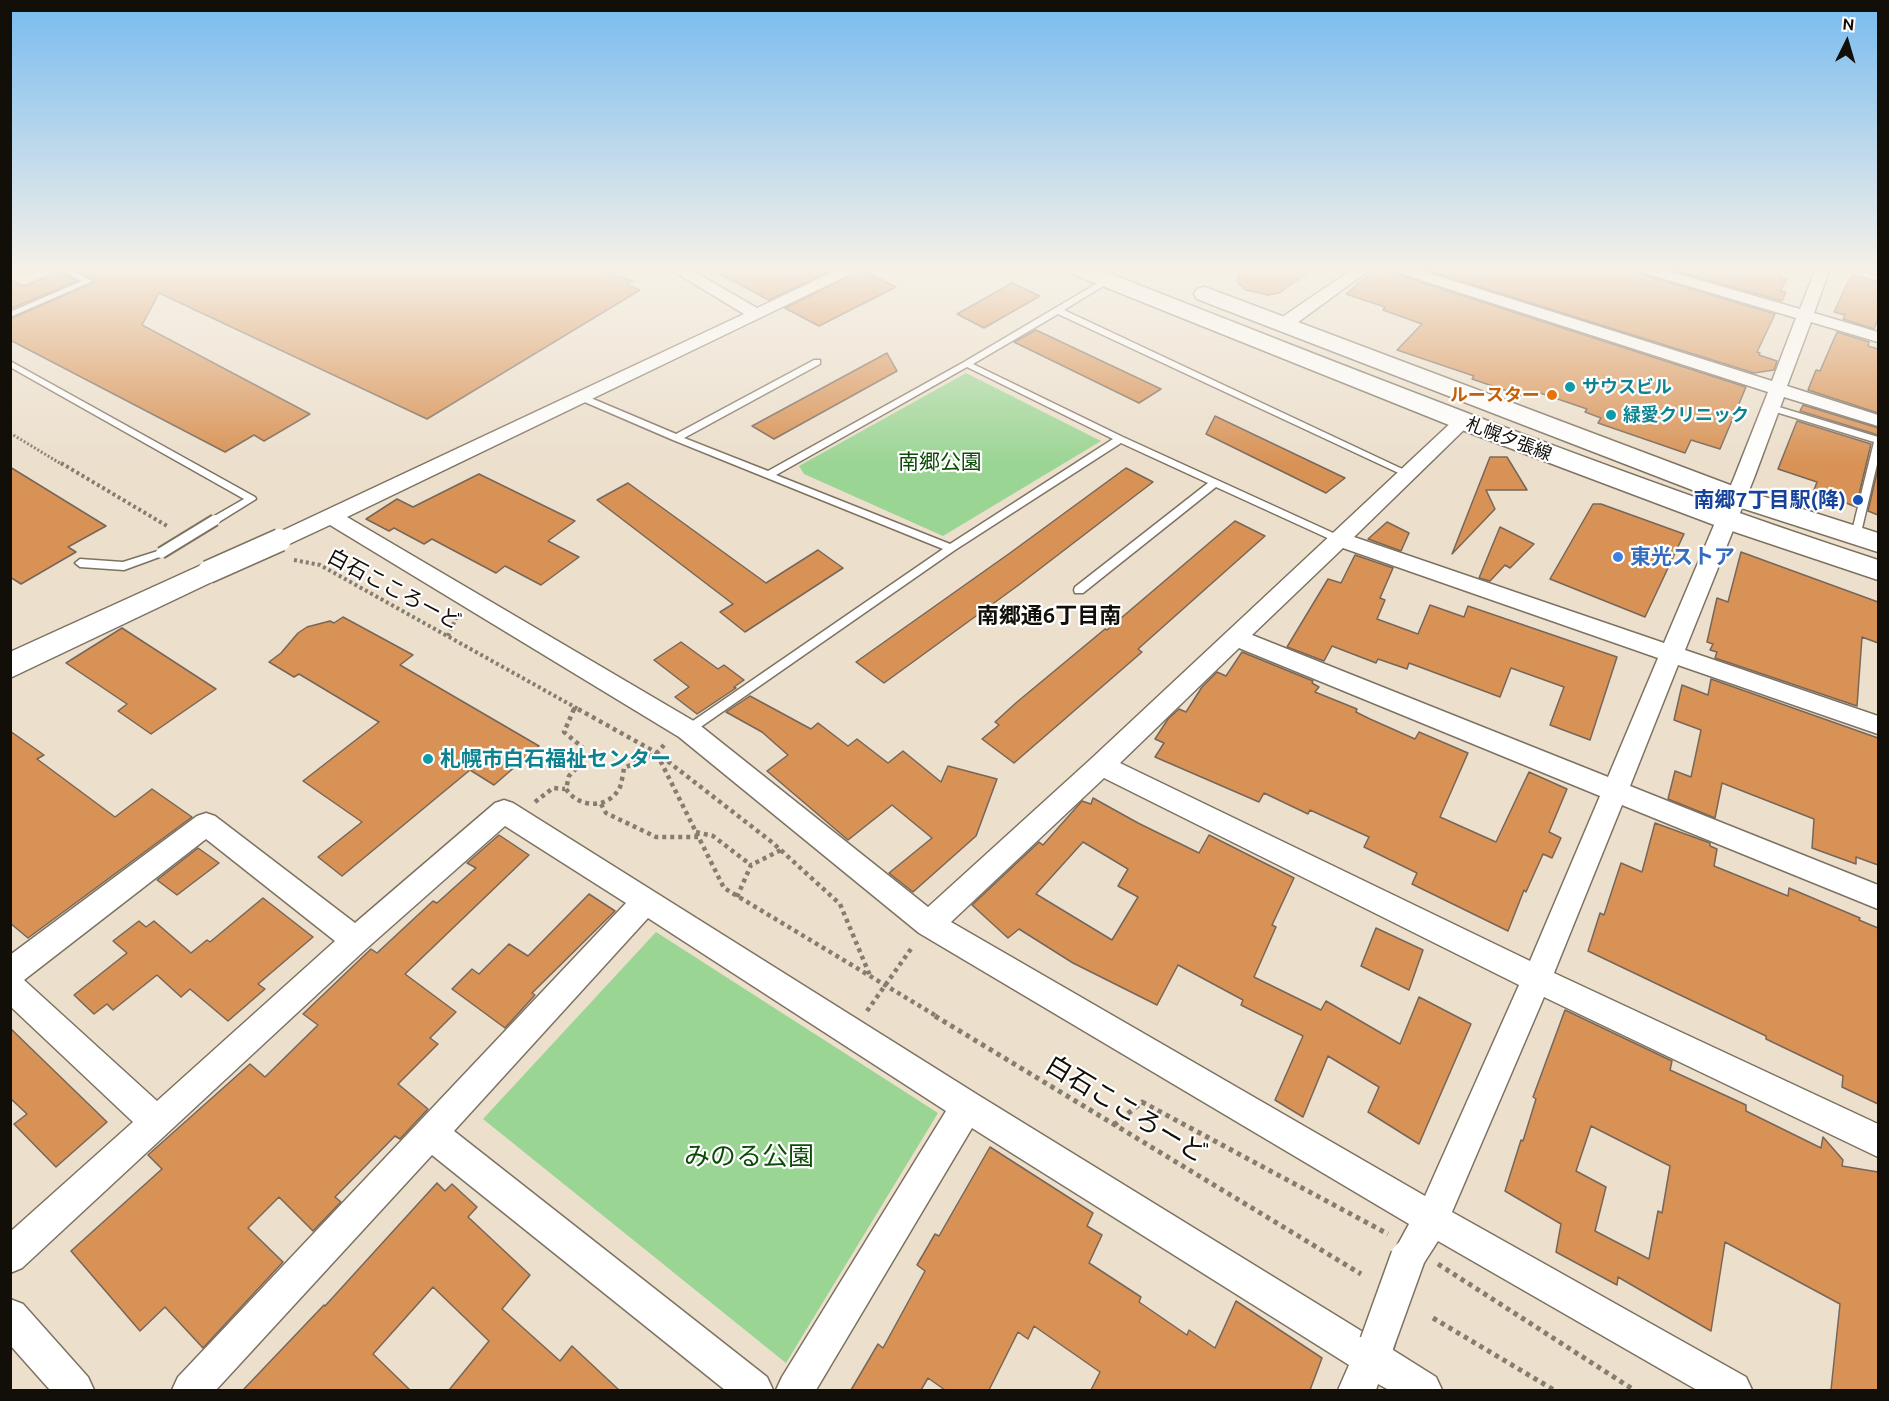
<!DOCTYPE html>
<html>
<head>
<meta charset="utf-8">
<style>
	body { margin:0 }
	#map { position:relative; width:1889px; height:1401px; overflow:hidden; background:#ecdfcc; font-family:Ubuntu,sans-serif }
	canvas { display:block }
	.frame { position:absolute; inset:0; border:12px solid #120e08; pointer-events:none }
	.north { position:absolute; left:1817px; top:12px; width:60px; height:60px; -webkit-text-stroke:4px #fff; paint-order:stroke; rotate:5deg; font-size:16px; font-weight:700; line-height:24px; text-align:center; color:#120e08 }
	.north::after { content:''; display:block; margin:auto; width:21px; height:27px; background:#120e08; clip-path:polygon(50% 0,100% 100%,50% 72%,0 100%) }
</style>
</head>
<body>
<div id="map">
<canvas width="1889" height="1401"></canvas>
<div class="frame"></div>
<div class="north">N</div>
</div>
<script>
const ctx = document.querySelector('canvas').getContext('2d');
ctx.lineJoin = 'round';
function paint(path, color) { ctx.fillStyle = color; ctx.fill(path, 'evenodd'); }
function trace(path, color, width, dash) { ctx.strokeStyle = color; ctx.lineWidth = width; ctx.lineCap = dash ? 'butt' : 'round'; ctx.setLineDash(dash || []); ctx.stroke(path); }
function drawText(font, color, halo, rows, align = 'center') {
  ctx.font = font + ' Ubuntu,"Noto Sans JP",sans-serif'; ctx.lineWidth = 4.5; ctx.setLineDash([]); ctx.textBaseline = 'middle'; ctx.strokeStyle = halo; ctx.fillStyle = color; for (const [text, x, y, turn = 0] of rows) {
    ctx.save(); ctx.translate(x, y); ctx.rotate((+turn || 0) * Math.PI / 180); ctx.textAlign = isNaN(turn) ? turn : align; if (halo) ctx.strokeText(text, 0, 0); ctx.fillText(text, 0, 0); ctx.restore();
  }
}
paint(new Path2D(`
	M966 373 1101 441 943 536 804 474 799 466Z
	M656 932 938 1113 786 1363 483 1119Z`), '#9bd594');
const building = new Path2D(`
	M69 268H594L633 281 627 285 640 290 427 419 159 293 142 325 310 414 264 441 254 435 225 452 10 340V319L95 282 94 279Z
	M709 268H837L769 300Z
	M1241 268H1315L1279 293 1268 295 1246 290 1237 282Z
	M1377 268H1389L1392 273 1746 387 1720 449 1691 440 1685 453 1598 423 1601 418 1585 412 1587 409 1537 392 1534 396 1527 394 1525 397 1472 379 1474 376 1397 350 1422 324 1383 310 1385 307 1346 294Z
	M1419 268H1633L1637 273 1775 314 1757 352 1760 353 1759 355 1777 361 1774 370 1754 373Z
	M1665 268H1784L1778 276 1787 279 1780 291 1786 292 1782 301Z
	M861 270 896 287 819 326 785 308Z
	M58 272 77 281 10 309V280L24 286Z
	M1858 276 1878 282V318L1874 329 1843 319 1845 315 1834 312 1848 282 1852 277Z
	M1012 283 1040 296 984 328 957 314Z
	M1036 330 1142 380 1161 389 1139 403 1014 342Z
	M1837 332 1869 342 1868 346 1878 349V413L1808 390 1816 370 1820 371Z
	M887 353 897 371 774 439 752 426Z
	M1803 405 1878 428V435L1800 411Z
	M1215 416 1345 478 1326 493 1206 434Z
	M1797 421 1871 444 1856 507 1814 490 1817 482 1778 469Z
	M1490 457H1507L1527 490H1486L1495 509 1452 554Z
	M10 467 106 526 68 547 76 552 21 584 10 577Z
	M1126 468 1153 482 1020 584 884 683 856 662 1010 553Z
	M1878 468V515L1868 511Z
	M479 474 575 521 548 541 579 557 541 585 505 566 496 573 432 539 424 544 394 528 389 531 366 519 397 499 413 507Z
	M628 483 766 583 818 550 843 568 745 632 720 612 733 604 597 500Z
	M1593 504H1601L1684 534 1645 617 1550 579Z
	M1235 521 1265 536 1138 649 1142 652 1014 763 982 739 999 725 995 722 1017 702 1105 629 1107 630Z
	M1387 522 1409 533 1401 551 1368 539Z
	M1500 527 1534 544 1510 568 1505 565 1490 581 1479 578Z
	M1741 552 1878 602V643L1862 637 1857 706 1715 658 1717 652 1710 650 1713 644 1707 642 1717 598 1728 602Z
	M1355 555 1393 568 1380 598 1385 600 1377 619 1418 634 1430 605 1464 617 1468 606 1617 657 1590 740 1550 725 1564 687 1511 668 1500 697 1409 663 1407 669 1378 659 1376 663 1332 646 1324 661 1287 647 1328 579 1341 583Z
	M343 617 413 655 400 665 539 746 494 785 470 770 342 876 318 857 362 822 303 781 379 722 299 674 294 677 269 662 281 653 298 633 307 627 330 621 334 623Z
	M122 628 216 689 151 734 118 711 127 704 66 663Z
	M681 642 718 669 724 665 744 680 734 687 736 688 697 714 675 697 689 687 654 660Z
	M1242 652 1313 681 1312 683 1319 687 1315 692 1357 709 1356 712 1370 719 1415 739 1419 732 1468 753 1440 817 1496 842 1529 772 1567 789 1549 832 1561 838 1552 858 1543 854 1526 892 1524 890 1508 931 1412 884 1417 873 1364 847 1369 837 1310 810 1308 814 1264 793 1259 802 1155 757 1164 743 1155 739 1168 719 1179 709 1186 712 1202 687 1217 672 1226 676Z
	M1711 679 1878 738V865L1856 857V864L1812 848 1814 819 1722 783 1715 818 1668 799 1675 771 1691 777 1701 730 1674 720 1682 685 1708 695Z
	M750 696 811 729 818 723 848 746 857 739 888 763 903 751 941 782 948 766 997 779 976 836 913 892 889 873 932 838 892 805 848 840 767 771 788 755 762 732 726 712Z
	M10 731 44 755 37 759 115 817 152 789 192 817 28 938 10 923Z
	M1093 798 1138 823 1199 853 1209 835 1294 878 1272 925 1276 927 1254 977 1321 1010 1326 1001 1400 1044 1419 997 1471 1024 1419 1144 1368 1112 1379 1087 1328 1056 1303 1117 1275 1100 1303 1036 1241 1005 1243 1000 1178 965 1157 1005 1073 963 1019 929 1008 938 972 905 1039 842 1043 845 1082 801 1091 804ZM1083 842 1128 869 1118 886 1138 897 1112 940 1036 894Z
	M1655 823 1710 843V846L1717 849 1714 866 1788 896 1789 888 1860 918 1859 920 1878 928V1104L1842 1087 1843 1076 1766 1039V1036L1588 951 1600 913 1604 915 1621 863 1642 872Z
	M499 835 529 855 405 974 456 1012 430 1038 438 1044 398 1084 428 1109 400 1139 395 1136 335 1197 341 1202 313 1231 279 1197 248 1228 283 1262 203 1348 165 1307 140 1331 71 1251 162 1169 148 1155 250 1064 265 1077 318 1025 303 1014 371 949 377 953 433 901 437 903 476 868 467 863Z
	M198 848 219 863 177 895 157 880Z
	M589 894 615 911 532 993 535 995 505 1028 452 989 472 969 479 974 509 944 528 956Z
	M263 898 313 937 258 984 265 989 228 1021 190 989 181 997 157 975 113 1010 107 1004 94 1014 74 995 127 953 113 941 139 921 146 927 154 921 191 953 207 940 210 942Z
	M1376 928 1423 950 1409 990 1361 966Z
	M1565 1010 1672 1061 1670 1070 1746 1105V1111L1821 1148 1823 1137 1843 1160 1842 1166 1878 1172V1390H1831L1840 1304 1725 1242 1711 1331 1618 1277 1617 1285 1556 1252 1561 1224 1505 1191 1521 1140 1523 1141 1536 1099 1533 1097ZM1591 1126 1670 1166 1662 1213 1658 1211 1649 1259 1595 1231 1606 1187 1576 1171Z
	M10 1028 107 1122 56 1167 14 1124 27 1114 10 1098Z
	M990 1147 1093 1213 1087 1226 1102 1235 1089 1263 1141 1297 1139 1302 1187 1335 1189 1330 1215 1348 1236 1301 1322 1358 1310 1390H1091L1100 1372 1034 1326 1028 1339 1018 1332 989 1390H945L928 1378 921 1390H851L878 1344 883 1348 925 1271 917 1265 935 1234 939 1236Z
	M437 1183 445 1191 452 1184 477 1207 468 1217 530 1275 502 1309 560 1361 572 1346 619 1390H449L489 1341 433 1287 373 1354 410 1390H243L324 1305 325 1306Z`);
paint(building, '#d89255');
trace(building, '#776659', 1.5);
const lane = new Path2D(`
	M55 268H65L93 281 10 317V312L82 281Z
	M1106 278 1113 280 1064 310 1413 474 1411 476H1405L1058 314 973 364 1123 437 1342 537 1343 539 1342 541H1334L1216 487 1083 593H1075L1074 590 1075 587 1208 483 1121 443 955 550 692 733H684L682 730 684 727 943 549 673 440 580 400V396H586L676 434 814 360H820V364L684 438 768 471 964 362ZM967 367 1113 439 950 544 776 475Z
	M10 361 255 497 256 499 219 522H211V518L244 499 10 367Z
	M1769 404 1878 437V460L1860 537H1852L1851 535 1874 442 1766 409 1764 407Z
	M161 550 165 551 166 553 165 555 124 570 80 567 75 563 80 559 123 562Z`);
const street = new Path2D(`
	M671 268H688L757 308 841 268H860L857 271 347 517 697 723 928 907 1092 758 1456 418H1470L1472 422 1354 537 1664 643 1734 478 1768 392 1393 271 1391 268H1413L1772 381 1796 318 1638 271 1635 268H1658L1800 309 1816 268H1830L1814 313 1878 332V342L1811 322 1787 386 1878 415V426L1784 397 1754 478 1685 650 1878 716V734L1678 665 1630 786 1878 885V909L1622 805 1554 973 1878 1124V1157L1544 997 1452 1212 1746 1377 1752 1390H1697L1438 1241 1420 1269 1408 1274 1396 1269 1391 1257 1409 1224 919 933 679 737 330 525 287 545 280 547 273 545 270 540 273 535 744 314 673 271ZM1343 548 1658 658 1608 777 1252 635ZM1239 648 1600 796 1530 961 1120 763ZM1104 778 1519 985 1425 1196 951 922Z
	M1354 268H1372L1290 328H1278L1276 324 1278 320Z
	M1863 268H1878V275L1866 271Z
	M504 800 513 803 978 1095 1363 1332 1377 1325 1390 1330 1395 1343 1393 1350 1436 1377 1442 1390H1389L1378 1384 1376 1390H1338L1349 1365 972 1128 816 1390H776L782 1377 946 1111 648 918 454 1131 767 1377 773 1390H725L432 1155 216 1390H172L178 1377 626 903 505 826 366 949 22 1268 10 1273V1232L133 1122 10 1006V955L197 816 206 813 215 816 355 923 495 803ZM206 839 335 941 157 1101 24 980Z
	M10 1299 23 1304 88 1377 94 1390H50L10 1345Z`);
const secondary = new Path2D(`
	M208 562 218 565 223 572 218 579 10 678V652Z`);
const primary = new Path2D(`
	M1068 268H1096C1355 370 1613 473 1878 560V580L1717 526 1454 427 1070 273Z
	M1205 287 1746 491 1878 533V552L1726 503 1197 299 1194 294 1197 289Z`);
trace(lane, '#7d7261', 3);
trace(street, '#7d7261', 3);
trace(secondary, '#7d7261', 3);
trace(primary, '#7d7261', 3);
trace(new Path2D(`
	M10 433 63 465`), '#857d70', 3, [2, 2]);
trace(new Path2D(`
	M61 463 167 526
	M294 560 320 565 580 710
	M448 636 456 618
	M574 710 575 707`), '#857d70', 4, [3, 3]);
trace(new Path2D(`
	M574 709 564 732 582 747V762L569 776 566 789C578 808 609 810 620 787 622 781 623 774 624 768L657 753 664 745
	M578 709 657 753 773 843 840 904 871 978
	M657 754 724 888 938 1017
	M535 802 553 788 565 789
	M601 804 606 813 656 837H698
	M696 832 713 836 751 865
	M737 897 751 865 781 850
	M867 1011 913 946`), '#857d70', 4.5, [4, 4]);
trace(new Path2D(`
	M935 1016 1361 1274
	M1114 1125 1142 1102 1388 1234
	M1438 1264 1634 1390
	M1433 1318 1554 1390`), '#857d70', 5, [4.5, 4.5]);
paint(lane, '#fff');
paint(street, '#fff');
paint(secondary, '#fff');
paint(primary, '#fff');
const laneBridge = new Path2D(`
	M161 553 215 520`);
const streetBridgeFar1 = new Path2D(`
	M208 572 280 540`);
const streetBridge = new Path2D(`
	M1377 1343 1408 1257`);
trace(laneBridge, '#7d7261', 14, []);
trace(streetBridgeFar1, '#7d7261', 25, []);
trace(streetBridge, '#7d7261', 37, []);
trace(laneBridge, '#fff', 10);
trace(streetBridgeFar1, '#fff', 22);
trace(streetBridge, '#fff', 34);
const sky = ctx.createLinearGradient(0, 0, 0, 464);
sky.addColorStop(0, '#77bbf0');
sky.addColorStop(0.58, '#f6f1e8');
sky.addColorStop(1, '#f6f1e800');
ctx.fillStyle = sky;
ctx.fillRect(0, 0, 1889, 464);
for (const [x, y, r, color] of [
	[1570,387,6,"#0f9aa8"],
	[1552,395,6,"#e8710a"],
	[1611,415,6,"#0f9aa8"],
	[1858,500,6,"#1a4fb4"],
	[1618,557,6,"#3f7fe0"],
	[428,759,6,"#0f9aa8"]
]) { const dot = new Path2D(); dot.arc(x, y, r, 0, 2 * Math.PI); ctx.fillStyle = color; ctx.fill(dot); trace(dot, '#fff', 2); }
drawText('bold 18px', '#0d838f', '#fff', [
	["サウスビル",1582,387],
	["緑愛クリニック",1623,415]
], 'left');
drawText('bold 18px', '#c56008', '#fff', [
	["ルースター",1540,395]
], 'right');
drawText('18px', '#120e08', '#fff', [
	["札幌夕張線",1509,439,21]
]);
drawText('21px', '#0d4c06', '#fff', [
	["南郷公園",940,462]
]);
drawText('bold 21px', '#164399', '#fff', [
	["南郷7丁目駅(降)",1846,500]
], 'right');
drawText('bold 21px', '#366cbe', '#fff', [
	["東光ストア",1630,557]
], 'left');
drawText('21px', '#120e08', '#fff', [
	["白石こころーど",394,589,28]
]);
drawText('bold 21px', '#0d838f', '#fff', [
	["札幌市白石福祉センター",440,759]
], 'left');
drawText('bold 22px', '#120e08', '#fff', [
	["南郷通6丁目南",1049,616]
]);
drawText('26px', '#120e08', '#fff', [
	["白石こころーど",1126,1109,31]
]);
drawText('26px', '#0d4c06', '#fff', [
	["みのる公園",749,1156]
]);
</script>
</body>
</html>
